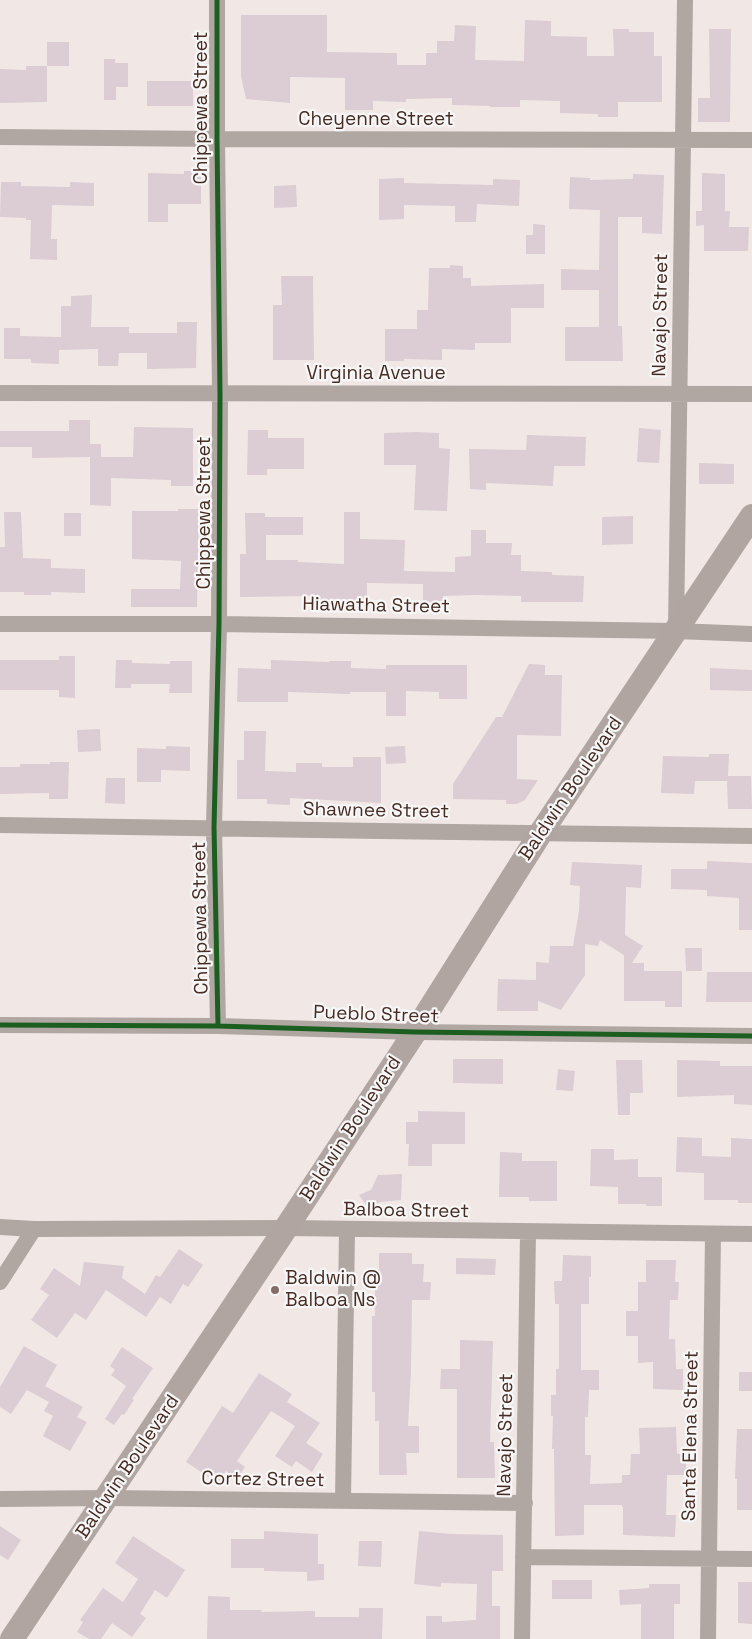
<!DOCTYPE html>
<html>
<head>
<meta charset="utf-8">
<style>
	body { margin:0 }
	canvas { display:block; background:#f1e8e6 }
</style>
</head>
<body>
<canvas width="752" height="1639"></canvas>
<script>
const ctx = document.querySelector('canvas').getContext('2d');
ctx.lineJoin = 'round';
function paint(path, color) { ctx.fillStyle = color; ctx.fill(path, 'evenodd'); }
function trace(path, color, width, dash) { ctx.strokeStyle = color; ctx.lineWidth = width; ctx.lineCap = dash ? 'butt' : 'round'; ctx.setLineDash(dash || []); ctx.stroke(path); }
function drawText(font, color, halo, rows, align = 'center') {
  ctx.font = font + ' "Space Grotesk",sans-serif'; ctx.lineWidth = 4.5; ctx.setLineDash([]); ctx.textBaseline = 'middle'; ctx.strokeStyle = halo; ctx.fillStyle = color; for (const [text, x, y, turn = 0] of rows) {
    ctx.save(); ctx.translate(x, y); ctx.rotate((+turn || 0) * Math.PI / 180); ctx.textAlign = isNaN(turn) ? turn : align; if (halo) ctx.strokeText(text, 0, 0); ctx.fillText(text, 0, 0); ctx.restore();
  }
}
paint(new Path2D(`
	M241 15H327V52L397 53V65H426V53H437V41H454L455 25 476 26 475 60H479L524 61 525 20 551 21V36L587 37V56H614L613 29H629V32H654V56H662V102H618V117H598V114L560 113V101L520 100V107H490V106L452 105V98L406 99V102L373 101V110H345V78L290 77V103L246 99 241 76Z
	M709 29H731L730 122H698V98H710Z
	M47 42H69V66H47Z
	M104 59H115V63H128V87H116V100H104Z
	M26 66H47V102L0 103V69L26 70Z
	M147 81H193V106H147Z
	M184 171H201V204H168V222H148V173L184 174Z
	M702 173 725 174V211H730L729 227H749L748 251H704V225L696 226V211H702Z
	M633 174 664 175 662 234 642 233V217H618V326H622L623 361H565V327H599V290H561V269L599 270 600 210 569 209 570 177 590 178V180L633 179Z
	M404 178V183L493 185V179L520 180 519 206 477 204 476 222H455V206L404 205V219L379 220V179Z
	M1 182H21V186L70 187V182L94 183V206L52 205 51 239H57V260L30 259 31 220H26V218L0 217Z
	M296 185 297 207 274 208V186Z
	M533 224 545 225V254H526V235H533Z
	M450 265 463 266V278H471V286L544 284V308H511V343H475V350L442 349V360L404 359V361H385V329H417V310H428L429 268H450Z
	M281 276H313L314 360H273V305H282Z
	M92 295 91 327H129V333H177V322H197L196 368 147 369V353H119L118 366H98V349L59 350V364L31 363V359H4V328H20V336L61 337V306H71V296Z
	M69 420H90V444H101V457H133L134 427 193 428V486H171V480L111 478V506L90 505V457L32 458V447H0V431H69Z
	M639 428 661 430 659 463 637 462Z
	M248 430H268V438H304V469H267V475H247Z
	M417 432 439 433V448L450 449 447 511 414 510 416 465H384V433Z
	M527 435 586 437 585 466H554L553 486 486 483V490L470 489 469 449 526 450Z
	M699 463 734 464V484H699Z
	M178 509H199L197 607H131V589H180L181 561 132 559V511H178Z
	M4 512H21L23 558 51 559V568L85 569V593L51 592V595H24V592H0V547H5Z
	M344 512H360V539L405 540 404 571 455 572V557L471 556V530H486V543H512L511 555H521V571L552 572V575L584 576 583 602H521V596L476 595 443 596V602H423V584L367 583V601L336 600 335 603 316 602V596L240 597V554H246L245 513H265V517H303V535H266V560H298V562L344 564Z
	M64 513H81V536H64Z
	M633 516V544L602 545V517Z
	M59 656H75V698L59 697V690H0V660H59Z
	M116 660H132V663L170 664V661H192V693H169L170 684H131V688H115Z
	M271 660 329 662V661H351V668L386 669V665H467V699H439V692L406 691V716H386V692H350V694L288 692V702H237L238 668 271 669Z
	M529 664 545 665V675H562L561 736 517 735V779L538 780 525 800 517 804H506V800L453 799V784L496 717H502Z
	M710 668 752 670V691L710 690Z
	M100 729 101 751 78 752 77 730Z
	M244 731H266L265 771 296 772V763H322V767H353V757H381V803L290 798V805L267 804V799H237V760H244Z
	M166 746 190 747V771L161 770V782H137V748L166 749Z
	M405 746 406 763 386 764 385 747Z
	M709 754H729L728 776H751L752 809H728L727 781H695L694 794 661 793 663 756 709 757Z
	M50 762H69L68 799H49V793L0 794V767H20V764H50Z
	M106 778H125V804L105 803Z
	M707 861 752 863V930H739V898L707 896V890L671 889V869H707Z
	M572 862 642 865 641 888 626 887 625 935 643 946 632 963H644V971H682V1007H665V1001H624V955L600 940 598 946 585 944V975L561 1010 538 1001V1011H497L498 979 536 980V962L549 963 550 946H573L579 911 580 886 570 885Z
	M685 948H702V971H686Z
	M707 972H752V1002H706Z
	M453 1059H503V1084L453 1083Z
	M616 1060H642L643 1093H630V1115H618Z
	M677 1060 720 1061V1066H752V1105L734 1104V1095L677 1097Z
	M558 1069 575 1071 573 1091 556 1090Z
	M418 1111 465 1112V1144H432V1166H408L409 1144H406V1122H418Z
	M677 1137 702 1138V1156L731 1157V1138L752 1139V1203H738V1200H704V1173L676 1172Z
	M591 1149H614V1160L638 1159V1177H662V1206H646V1204H618V1187L590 1186Z
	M500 1152 522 1153V1161H557V1201H529V1197H499Z
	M402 1174 401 1200 380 1202 369 1209 359 1195 371 1190 378 1175Z
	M179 1249 203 1265 188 1287 183 1284 171 1304 160 1297 146 1317 106 1290 86 1320 75 1313 57 1338 31 1320 49 1295 40 1289 54 1268 80 1286 84 1262 124 1266 122 1278 145 1294 156 1275 160 1277Z
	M379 1253H412V1264H424L423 1282H431L430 1300H412L411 1372 408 1426H419V1453H406L407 1475H379V1421H375V1392H372V1316H375V1280H379Z
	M563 1255 591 1256V1277H589V1304H581V1370H599V1390H589L588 1417H585V1455H591L590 1484 622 1483V1475H630L631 1454H640L639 1428 676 1427 677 1454H686V1475H667L666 1515H676L675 1537 623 1535V1507H622V1505H584V1535L555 1536 554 1449H552L553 1416H551V1395H556V1369H559V1304H555L554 1281H562Z
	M456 1258 496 1259 495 1275 456 1274Z
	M646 1260H676L675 1282H679L678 1300H670L669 1339H675L676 1369H683V1390L653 1389V1362L638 1363V1336H626V1311H638V1282H646Z
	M460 1340 493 1341 490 1442H494L495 1478H457V1389H440L441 1369H460Z
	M24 1346 57 1365 45 1386 83 1407 77 1417 87 1422 70 1451 43 1436 53 1416 44 1411 49 1402 27 1390 11 1414 0 1407V1387Z
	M122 1347 153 1368 132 1399 134 1400 124 1415 122 1414 114 1425 105 1419 126 1386 111 1375 115 1370 110 1366Z
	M739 1372H752V1391H739Z
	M259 1373 292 1394 287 1402 320 1423 306 1443 323 1454 312 1472 296 1461 292 1467 275 1456 295 1426 271 1411 237 1461 245 1467 237 1479 226 1471 218 1483 186 1462 222 1406 233 1413Z
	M737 1429H752V1510H737V1479H735Z
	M0 1526 21 1540 8 1560 0 1555Z
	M264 1531 318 1534V1564H324V1580L307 1581V1572L264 1571V1568H231V1539H264Z
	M419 1531 451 1534 503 1535V1571H492V1606H500V1639H426V1616H442V1622L476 1620 477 1584 441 1583V1587L414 1584Z
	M133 1536 185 1570 167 1598 155 1590 140 1614 146 1618 132 1637 112 1623 101 1639H89L77 1632 83 1622 80 1620 103 1588 123 1602 138 1579 115 1563Z
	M359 1541H382L381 1567 358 1566Z
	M552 1580H592V1599H552Z
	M738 1582H752V1624L738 1623Z
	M649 1584H680V1604H674V1639H641V1604L620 1605 619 1590 649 1588Z
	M208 1596 230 1597V1610H262L261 1612 315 1611V1617H359V1608H383L382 1639H207Z`), '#dcccd3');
trace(new Path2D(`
	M217 0V139L220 394 219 624 214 827 218 1026
	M0 137 217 139 752 140
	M0 393 752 394
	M0 624H219L676 631 752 634
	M676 629 685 0
	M0 825C251 828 501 834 752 836
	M0 1025 218 1026 415 1032 752 1036
	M0 1227 34 1229 286 1228 752 1234
	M0 1282 34 1229
	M0 1499 108 1498 525 1503
	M343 1501 347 1230
	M523 1557 752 1559
	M522 1639 528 1232
	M708 1639 713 1234`), '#b0a7a3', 16);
trace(new Path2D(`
	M12 1639 286 1228 415 1032 540 834 752 516`), '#b0a5a1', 24);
trace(new Path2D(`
	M217 0V139L220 394 219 624 214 827 218 1026
	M0 1025 218 1026 415 1032 752 1036`), '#1b5e20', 5);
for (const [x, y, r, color] of [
	[275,1290,5,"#826e67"]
]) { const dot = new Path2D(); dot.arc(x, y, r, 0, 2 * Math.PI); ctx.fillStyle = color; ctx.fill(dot); trace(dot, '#f7f7f7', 2); }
drawText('19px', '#472c23', '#f7f7f7', [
	["Chippewa Street",202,108,-90],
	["Cheyenne Street",376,120],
	["Navajo Street",661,315,-89],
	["Virginia Avenue",376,374],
	["Chippewa Street",205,513,-90],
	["Hiawatha Street",376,606,1],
	["Baldwin Boulevard",571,789,-56],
	["Shawnee Street",376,811,1],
	["Chippewa Street",201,918,-91],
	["Pueblo Street",376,1015,2],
	["Baldwin Boulevard",351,1129,-57],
	["Balboa Street",406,1211,1],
	["Navajo Street",506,1435,-89],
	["Santa Elena Street",691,1436,-89],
	["Baldwin Boulevard",128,1467,-56],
	["Cortez Street",263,1480,1]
]);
drawText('19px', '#472c23', '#f7f7f7', [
	["Baldwin @",285,1279],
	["Balboa Ns",285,1301]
], 'left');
</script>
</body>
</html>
